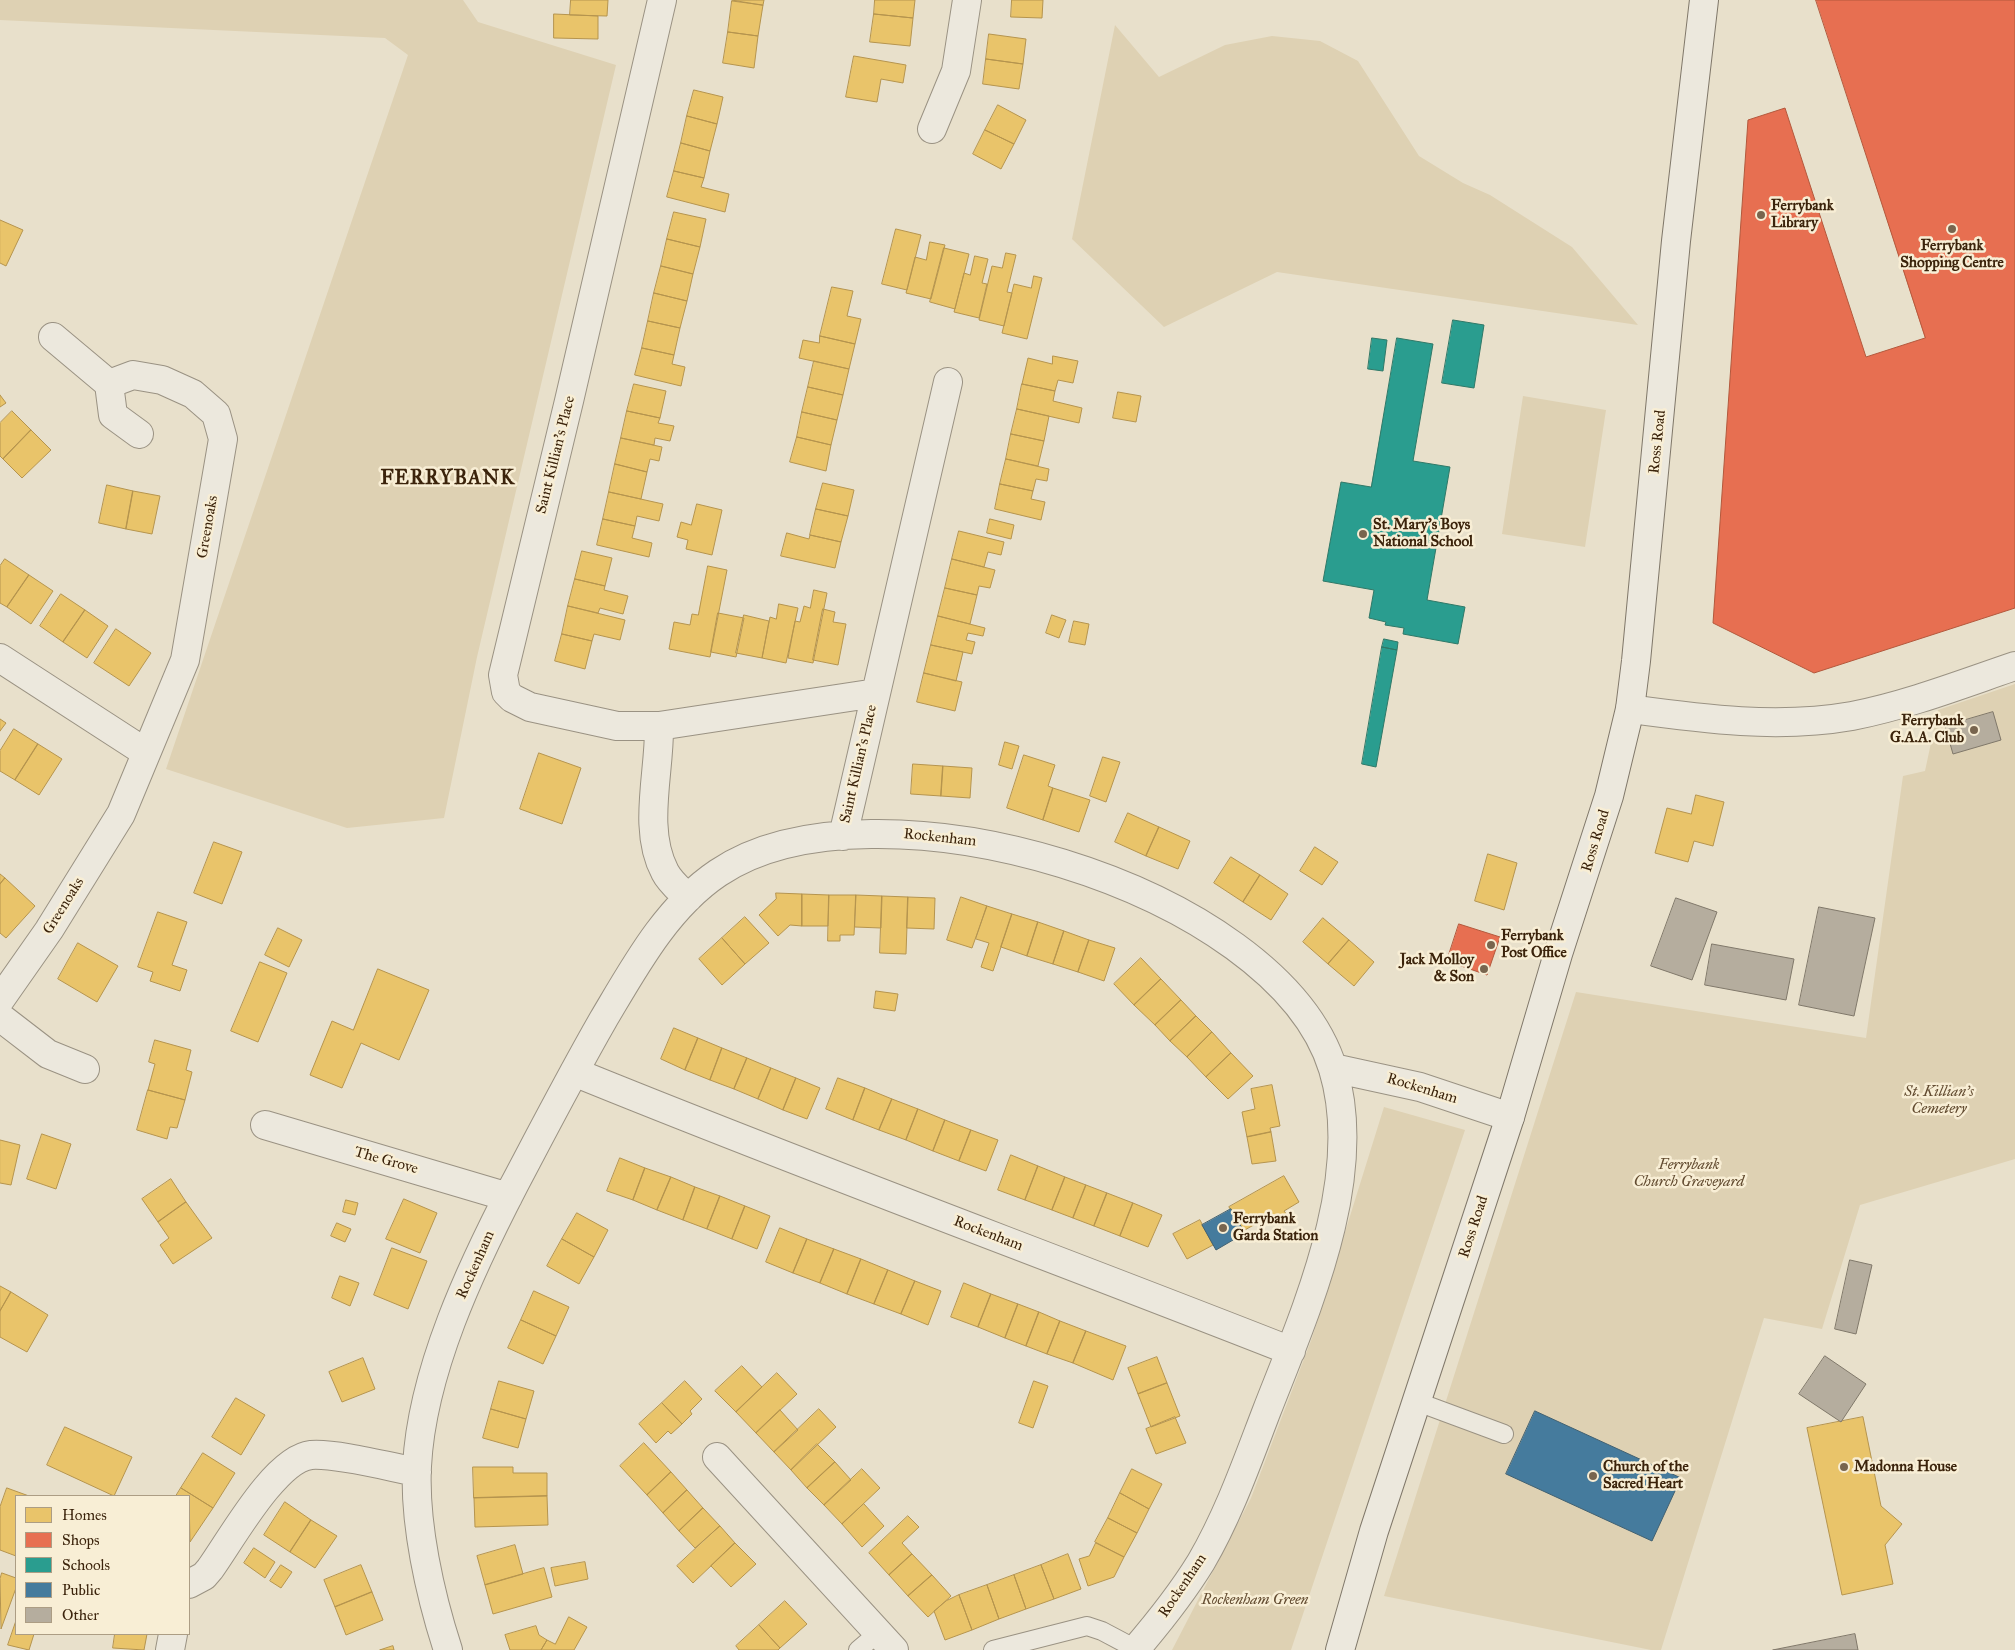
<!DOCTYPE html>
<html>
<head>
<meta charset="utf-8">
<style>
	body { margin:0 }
	#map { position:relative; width:2015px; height:1650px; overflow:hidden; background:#e8e0cb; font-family:"IM FELL Great Primer",serif }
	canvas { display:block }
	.legend { position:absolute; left:15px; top:1495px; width:175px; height:140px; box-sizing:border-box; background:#f8eed5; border:1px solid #ac9d84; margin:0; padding:6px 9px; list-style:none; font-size:15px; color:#3b230b }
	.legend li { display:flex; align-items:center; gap:10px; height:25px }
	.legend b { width:25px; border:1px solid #ac9d84 }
</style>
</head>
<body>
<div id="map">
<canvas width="2015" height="1650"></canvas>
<ul class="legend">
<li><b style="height:14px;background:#e9c46a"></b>Homes</li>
<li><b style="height:14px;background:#e76f51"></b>Shops</li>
<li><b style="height:14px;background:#2a9d8f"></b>Schools</li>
<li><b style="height:14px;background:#457b9d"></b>Public</li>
<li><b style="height:14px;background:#b5ad9e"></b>Other</li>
</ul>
</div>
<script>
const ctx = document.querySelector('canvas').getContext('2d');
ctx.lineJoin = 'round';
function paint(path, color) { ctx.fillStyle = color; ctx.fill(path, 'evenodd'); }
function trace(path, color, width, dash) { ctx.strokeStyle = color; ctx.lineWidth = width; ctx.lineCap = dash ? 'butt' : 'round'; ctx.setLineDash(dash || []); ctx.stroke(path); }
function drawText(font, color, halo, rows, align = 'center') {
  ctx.font = font + ' "IM FELL Great Primer",serif'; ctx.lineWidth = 5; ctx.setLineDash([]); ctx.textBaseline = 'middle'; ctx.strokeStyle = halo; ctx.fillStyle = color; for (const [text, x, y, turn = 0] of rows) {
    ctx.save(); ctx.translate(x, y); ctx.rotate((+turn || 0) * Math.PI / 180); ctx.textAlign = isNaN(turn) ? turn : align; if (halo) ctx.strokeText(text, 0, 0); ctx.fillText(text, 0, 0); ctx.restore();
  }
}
paint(new Path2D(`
	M0 0H463L478 22 616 65 477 657 444 818 347 828 166 769 408 55 385 38 0 20Z
	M1115 25 1159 77 1225 45 1272 36 1320 41 1358 61 1419 156 1463 183 1490 195 1572 247 1638 325 1277 272 1164 327 1072 239Z
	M1523 396 1606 410 1585 547 1502 534Z
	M2015 684V1159L1860 1205 1822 1329 1764 1318 1661 1650H1651L1384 1596 1576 992 1866 1038 1903 776 1925 771 1938 710Z
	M1384 1107 1465 1130 1291 1650H1172L1251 1498 1312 1338Z`), '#ded1b3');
const homes = new Path2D(`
	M571 0H608L607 16 570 15Z
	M732 0H764L763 5Z
	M875 0H915L913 18 874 14Z
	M1012 0H1043L1042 18 1011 17Z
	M732 1 763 5 758 36 728 32Z
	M554 14 598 16V39L554 38Z
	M874 14 913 18 910 46 870 42Z
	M728 32 758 36 754 68 723 63Z
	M989 34 1026 39 1023 64 986 59Z
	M854 56 906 65 903 83 881 79 877 102 846 97Z
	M986 59 1023 64 1019 89 983 84Z
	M694 90 723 97 717 124 687 116Z
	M998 105 1026 120 1014 144 985 130Z
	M687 116 717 124 710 151 681 143Z
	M985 130 1014 144 1001 169 973 154Z
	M681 143 710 151 704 178 674 171Z
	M674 171 704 178 701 187 729 194 725 212 667 197Z
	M674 212 706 219 700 247 667 239Z
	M0 220 23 230 6 266 0 263Z
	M896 229 921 235 907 290 882 284Z
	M667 239 700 247 693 274 661 266Z
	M930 242 945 245 931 299 906 293 915 257 926 260Z
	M944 248 969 254 955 309 930 302Z
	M1006 253 1016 255 1007 292 1012 293 1004 326 979 320 992 266 1002 268Z
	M975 256 988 259 982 283 987 284 979 318 954 312 964 273 970 275Z
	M661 266 693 274 687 301 654 293Z
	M1034 276 1042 278 1027 339 1002 333 1014 284 1031 288Z
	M832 287 853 291 847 316 861 319 855 344 820 336Z
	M654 293 687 301 680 328 648 321Z
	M648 321 680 328 674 355 642 348Z
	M820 336 855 344 849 369 799 358 803 340 819 343Z
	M642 348 674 355 672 364 685 367 681 386 635 375Z
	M1053 356 1078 361 1073 383 1058 380 1055 391 1022 384 1028 358 1052 364Z
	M814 361 849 369 843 395 808 387Z
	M634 384 666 391 660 418 627 411Z
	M1022 384 1055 391 1053 401 1082 408 1079 423 1017 409Z
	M808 387 843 395 837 420 802 412Z
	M1118 392 1141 396 1136 422 1113 418Z
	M0 395 6 403 0 407Z
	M1017 409 1049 416 1044 441 1011 434Z
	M12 411 31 430 3 459 0 456V423Z
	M627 411 660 418 658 423 674 426 670 441 655 438 654 445 621 438Z
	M802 412 837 420 831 445 797 437Z
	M31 430 51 450 22 478 3 459Z
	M1011 434 1044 441 1038 466 1006 459Z
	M797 437 831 445 826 471 790 462Z
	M621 438 662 447 659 461 650 459 647 472 615 464Z
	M1006 459 1049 469 1047 481 1036 479 1033 491 1000 484Z
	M615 464 647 472 641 499 609 492Z
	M823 483 854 490 848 516 816 509Z
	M1000 484 1033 491 1031 499 1045 502 1041 520 995 509Z
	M107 485 133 491 126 529 99 523Z
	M133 491 160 496 152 534 126 529Z
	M609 492 663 504 659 521 637 516 635 526 603 519Z
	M697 504 722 510 712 555 686 549 688 540 677 537 681 522 691 525Z
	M816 509 848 516 841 542 810 535Z
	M603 519 635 526 632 538 652 543 649 557 597 545Z
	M990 519 1014 525 1011 539 987 533Z
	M959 531 1004 542 1001 555 988 552 984 567 952 559Z
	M787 533 809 539 810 535 841 542 835 568 781 556Z
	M582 551 612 558 605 586 575 579Z
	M5 559 29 575 7 607 0 603V566Z
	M952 559 995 570 990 588 979 586 977 595 945 588Z
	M708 566 727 570 710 657 669 649 674 622 690 625 692 614 698 615Z
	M29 575 53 591 31 624 7 607Z
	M575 579 605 586 604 590 628 596 623 614 600 608 598 613 568 606Z
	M945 588 977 595 970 624 938 616Z
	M814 590 827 593 813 663 788 658 795 621 800 622 804 606 810 608Z
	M61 594 85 610 63 642 40 626Z
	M779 604 798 608 786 663 762 658 770 617 776 619Z
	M568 606 625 620 620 640 594 634 592 641 562 634Z
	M823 609 835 612 833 622 846 624 838 665 813 660Z
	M85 610 108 626 87 658 63 642Z
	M718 613 744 618 736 657 711 652Z
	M744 615 769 621 762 658 736 653Z
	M1052 615 1066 620 1059 638 1046 633Z
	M938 616 985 628 983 636 968 633 966 640 975 642 972 654 931 645Z
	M1074 621 1089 624 1085 645 1069 642Z
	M116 629 151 653 129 686 94 663Z
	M562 634 592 641 585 669 555 661Z
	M931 645 963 652 956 681 924 673Z
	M924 673 962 682 955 711 917 702Z
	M0 719 6 723 0 731Z
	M14 729 38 744 15 780 0 771V751Z
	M1005 742 1019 746 1012 769 999 765Z
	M38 744 62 759 39 795 15 780Z
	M539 753 581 768 562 824 520 809Z
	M1024 755 1055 765 1048 786 1053 788 1043 820 1007 808Z
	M1103 757 1120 762 1106 802 1090 796Z
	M913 764 943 766 941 796 911 794Z
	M943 766 972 768 970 798 941 796Z
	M1053 788 1090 800 1079 832 1043 820Z
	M1696 795 1724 802 1713 846 1694 841 1688 862 1655 853 1667 808 1691 814Z
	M1128 813 1159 827 1146 856 1115 842Z
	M1159 827 1190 841 1178 869 1146 856Z
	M214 842 242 852 222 904 194 893Z
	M1315 847 1338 862 1322 885 1300 871Z
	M1488 854 1517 863 1504 910 1475 901Z
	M1231 857 1260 875 1243 902 1214 883Z
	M0 874 5 878 0 884Z
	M1260 875 1288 894 1271 920 1243 902Z
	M5 878 35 906 6 938 0 933V884Z
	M776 893 802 894V926L790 925 778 936 759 915 776 899Z
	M802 894 829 895 828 926H802Z
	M829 895H856L854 935H840V941H828Z
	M856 895 882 896 881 928 855 927Z
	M882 896 908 897 906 954 880 953Z
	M908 897 935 898 934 929 907 928Z
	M961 897 987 906 972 948 947 940Z
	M987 906 1012 914 993 971 981 967 989 943 976 939Z
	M158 912 187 922 172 965 187 970 180 991 150 981 153 972 138 967Z
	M1012 914 1038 922 1027 956 1001 947Z
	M745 917 769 943 745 964 722 938Z
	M1323 918 1349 940 1328 964 1303 942Z
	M1038 922 1064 931 1053 964 1027 956Z
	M278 928 302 940 289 967 265 955Z
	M1064 931 1089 940 1078 972 1053 964Z
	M722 938 745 964 722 985 699 959Z
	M1089 940 1115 948 1104 981 1078 972Z
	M1349 940 1374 962 1354 986 1328 964Z
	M78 943 118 966 97 1002 58 979Z
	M1141 958 1161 979 1134 1005 1114 984Z
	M260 962 287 973 258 1042 231 1031Z
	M378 969 429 990 399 1060 361 1043 342 1088 310 1075 332 1021 353 1030Z
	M1161 979 1181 1000 1155 1025 1134 1005Z
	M876 991 898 994 895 1011 874 1008Z
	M1181 1000 1196 1016 1170 1041 1155 1025Z
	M1196 1016 1212 1032 1187 1057 1170 1041Z
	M674 1028 698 1038 685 1070 661 1059Z
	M1212 1032 1231 1053 1206 1077 1187 1057Z
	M698 1038 722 1048 710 1080 685 1070Z
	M155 1040 191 1050 186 1070 192 1072 185 1100 148 1090 155 1064 149 1062Z
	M722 1048 747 1058 734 1089 710 1080Z
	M1231 1053 1253 1076 1228 1099 1206 1077Z
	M747 1058 771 1068 758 1099 734 1089Z
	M771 1068 796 1078 783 1110 758 1099Z
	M796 1078 820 1088 807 1119 783 1110Z
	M838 1078 865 1088 853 1120 826 1109Z
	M1272 1085 1280 1126 1270 1128 1271 1132 1247 1137 1242 1112 1255 1109 1251 1089Z
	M865 1088 892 1099 879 1130 853 1120Z
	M148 1090 185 1100 177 1128 170 1127 167 1139 137 1130Z
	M892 1099 918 1109 906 1140 879 1130Z
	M918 1109 945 1120 933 1151 906 1140Z
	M945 1120 971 1130 959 1161 933 1151Z
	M971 1130 998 1140 986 1171 959 1161Z
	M1271 1132 1276 1161 1252 1164 1247 1137Z
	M42 1134 71 1144 56 1189 27 1179Z
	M0 1140 20 1145 11 1185 0 1183Z
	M1011 1155 1038 1166 1025 1200 998 1190Z
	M620 1158 645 1168 633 1200 607 1191Z
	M1038 1166 1065 1177 1052 1210 1025 1200Z
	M645 1168 671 1177 657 1210 633 1200Z
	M1284 1176 1299 1202 1284 1211 1287 1215 1272 1224 1268 1217 1243 1231 1229 1207Z
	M671 1177 695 1187 683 1220 657 1210Z
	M1065 1177 1086 1185 1073 1218 1052 1210Z
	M171 1179 186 1202 158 1222 142 1199Z
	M1086 1185 1107 1193 1094 1226 1073 1218Z
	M695 1187 720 1196 707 1229 683 1220Z
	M1107 1193 1133 1203 1120 1236 1094 1226Z
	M720 1196 745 1206 732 1239 707 1229Z
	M404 1199 437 1213 420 1253 386 1239Z
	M346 1200 358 1203 355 1215 343 1212Z
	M186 1202 212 1238 173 1264 160 1245 169 1238 158 1222Z
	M1133 1203 1162 1215 1148 1247 1120 1236Z
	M745 1206 770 1216 757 1249 732 1239Z
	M577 1213 608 1230 594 1257 562 1239Z
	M1200 1220 1213 1245 1187 1259 1173 1234Z
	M337 1223 351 1229 345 1242 331 1236Z
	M780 1228 807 1239 793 1273 766 1262Z
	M562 1239 594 1257 579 1284 547 1266Z
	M807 1239 834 1249 820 1283 793 1273Z
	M392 1248 427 1261 408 1309 374 1295Z
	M834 1249 861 1259 847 1294 820 1283Z
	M861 1259 888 1270 874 1304 847 1294Z
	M888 1270 915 1281 901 1314 874 1304Z
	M340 1276 359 1283 350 1306 332 1298Z
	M915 1281 941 1291 928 1325 901 1314Z
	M964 1283 991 1294 978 1327 951 1317Z
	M0 1286 11 1292 0 1311Z
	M534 1291 569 1307 556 1336 521 1320Z
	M11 1292 48 1315 27 1352 0 1337V1311Z
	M991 1294 1018 1304 1005 1338 978 1327Z
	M1018 1304 1039 1312 1026 1346 1005 1338Z
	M1039 1312 1060 1321 1047 1354 1026 1346Z
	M521 1320 556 1336 543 1364 508 1348Z
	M1060 1321 1086 1331 1073 1363 1047 1354Z
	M1086 1331 1126 1346 1113 1380 1073 1363Z
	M1157 1357 1167 1383 1138 1394 1128 1368Z
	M363 1358 375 1389 342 1402 329 1372Z
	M742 1366 762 1387 736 1412 715 1391Z
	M777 1373 797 1394 756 1433 736 1412Z
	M499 1381 534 1391 526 1419 491 1409Z
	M685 1381 702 1399 690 1411 692 1414 682 1424 662 1403Z
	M1034 1381 1048 1386 1033 1428 1019 1423Z
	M1167 1383 1180 1416 1151 1427 1138 1394Z
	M236 1398 265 1415 241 1455 212 1437Z
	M662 1403 682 1424 671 1434 668 1431 656 1443 639 1424Z
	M491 1409 526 1419 518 1448 483 1438Z
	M819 1409 836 1427 791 1470 774 1452Z
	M780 1410 798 1430 774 1452 756 1433Z
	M1175 1417 1186 1443 1156 1454 1146 1429Z
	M1863 1417 1881 1506 1902 1524 1885 1545 1893 1584 1842 1595 1807 1428Z
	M65 1427 132 1457 114 1496 47 1465Z
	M644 1443 671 1472 647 1495 620 1466Z
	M817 1444 835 1462 807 1488 791 1470Z
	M203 1453 235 1473 213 1508 181 1488Z
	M835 1462 851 1480 824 1505 807 1488Z
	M473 1467H513V1473H547V1496L474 1498Z
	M862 1469 880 1488 842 1524 824 1505Z
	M1132 1469 1162 1484 1149 1509 1120 1493Z
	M671 1472 687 1490 663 1513 647 1495Z
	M7 1488 29 1496H16V1556L0 1550V1507Z
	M181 1488 213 1508 190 1542 189 1496H176Z
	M687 1490 703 1508 679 1531 663 1513Z
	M1120 1493 1149 1509 1137 1533 1108 1518Z
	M547 1496 548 1525 475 1527 474 1498Z
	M285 1502 311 1520 290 1552 264 1535Z
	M864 1504 884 1526 862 1547 842 1524Z
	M703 1508 720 1526 695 1548 679 1531Z
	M908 1516 919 1527 902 1543 912 1554 889 1575 869 1553Z
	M1108 1518 1137 1533 1124 1557 1095 1542Z
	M311 1520 337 1536 315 1568 290 1552Z
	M720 1526 735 1543 693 1583 677 1566Z
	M735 1543 756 1564 731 1587 711 1566Z
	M1096 1543 1124 1557 1114 1577 1088 1586 1079 1559 1089 1556Z
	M515 1545 523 1574 485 1585 477 1556Z
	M254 1548 275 1562 265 1578 244 1563Z
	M912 1554 932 1575 908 1596 889 1575Z
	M1068 1554 1081 1589 1054 1599 1041 1565Z
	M585 1562 588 1579 555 1586 551 1568Z
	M281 1565 292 1572 281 1588 270 1581Z
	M361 1565 372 1592 335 1607 324 1580Z
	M1041 1565 1054 1599 1026 1609 1014 1575Z
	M544 1568 552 1597 493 1614 485 1585Z
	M2 1573 16 1578V1588L1 1629 0 1579Z
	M932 1575 951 1596 928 1617 908 1596Z
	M1014 1575 1026 1609 999 1619 987 1585Z
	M987 1585 999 1619 972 1630 959 1595Z
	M372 1592 383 1620 346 1635 335 1607Z
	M959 1595 972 1630 945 1640 934 1611 946 1601Z
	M785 1601 807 1624 780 1648 759 1625Z
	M569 1617 587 1627 574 1650H541L547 1640 555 1644Z
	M16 1621V1634H34L29 1650 8 1645Z
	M759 1625 780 1648 778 1650H739L736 1646Z
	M536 1626 539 1635 547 1640 541 1650H510L505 1635Z
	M115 1634H147L144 1650 113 1648Z
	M393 1646 394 1650H380Z`);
paint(homes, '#e9c46a');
trace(homes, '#b5944e', 1);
const shops = new Path2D(`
	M1816 0H2015V608L1814 673 1713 623 1748 120 1785 108 1866 357 1925 338Z
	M1459 924 1500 937 1487 975 1447 961Z`);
paint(shops, '#e76f51');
trace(shops, '#b3583c', 1);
const schools = new Path2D(`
	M1453 320 1484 325 1474 388 1442 383Z
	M1372 338 1387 340 1383 371 1368 369Z
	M1397 338 1433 344 1413 461 1450 467 1427 600 1465 607 1458 644 1403 634 1404 628 1385 625 1386 622 1369 618 1374 590 1323 581 1341 482 1371 487Z
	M1384 639 1398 642 1397 650 1382 647Z
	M1382 647 1397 650 1376 767 1362 764Z`);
paint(schools, '#2a9d8f');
trace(schools, '#2f7867', 1);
const public = new Path2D(`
	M1231 1209 1245 1233 1216 1250 1202 1225Z
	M1535 1411 1681 1478 1652 1541 1506 1474Z`);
paint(public, '#457b9d');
trace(public, '#426171', 1);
const building = new Path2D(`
	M1993 712 2001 740 1953 754 1945 726Z
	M1676 898 1717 912 1692 980 1651 966Z
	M1819 907 1875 918 1854 1016 1799 1005Z
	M1712 944 1794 959 1786 1000 1705 985Z
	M1850 1260 1872 1265 1856 1334 1835 1329Z
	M1825 1356 1866 1384 1841 1422 1799 1394Z
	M1855 1634 1858 1650H1773Z`);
paint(building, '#b5ad9e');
trace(building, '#80786a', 1);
const service = new Path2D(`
	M1415 1401 1504 1434
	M858 1650 878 1633
	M993 1650 1087 1626 1102 1631 1136 1649`);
const minor = new Path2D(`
	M662 0 569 401 503 675 506 692 512 698 530 707 617 726H659C660 772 642 829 665 872 670 882 680 890 688 898
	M932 129 956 71 967 0
	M109 384 113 415 139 434
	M0 658 145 752
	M1630 709C1704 719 1778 729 1852 716 1908 705 1962 684 2015 666
	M659 726 876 693
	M843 836 948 382
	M0 1000 49 930 121 814 185 660 223 439 216 414 193 394 162 380 133 375 109 384 53 337
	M0 1017 48 1054 85 1069
	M1333 1068 1420 1087 1510 1117
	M574 1072C812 1169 1052 1257 1291 1351
	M265 1125 508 1197
	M717 1457 894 1650
	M189 1584 204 1576 210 1569C231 1540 275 1459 311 1455 337 1453 390 1467 417 1472
	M170 1650 173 1634
	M448 1650C430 1595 414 1523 417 1466 422 1371 471 1268 514 1185 543 1130 572 1074 603 1020 634 968 666 908 718 873 872 769 1277 886 1333 1069 1366 1177 1306 1310 1267 1410 1247 1462 1229 1514 1201 1562 1182 1593 1159 1622 1135 1650`);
const secondary = new Path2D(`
	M1340 1650 1374 1531 1510 1117 1558 954 1609 796 1630 709 1636 661 1676 241 1704 0`);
trace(service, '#9a9283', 20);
trace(minor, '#9a9283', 30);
trace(secondary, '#80786a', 30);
trace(service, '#ece8dd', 18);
trace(minor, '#ece8dd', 28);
trace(secondary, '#ece8dd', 28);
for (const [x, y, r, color] of [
	[1761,215,5,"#78654e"],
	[1952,229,5,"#78654e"],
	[1363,534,5,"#78654e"],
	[1974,730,5,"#78654e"],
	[1491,945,5,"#78654e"],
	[1484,969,5,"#78654e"],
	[1223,1228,5,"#78654e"],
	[1844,1467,5,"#78654e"],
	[1593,1476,5,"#78654e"]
]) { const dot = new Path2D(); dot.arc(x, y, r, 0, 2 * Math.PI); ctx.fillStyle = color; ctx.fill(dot); trace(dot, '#f8eed5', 2); }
drawText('bold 15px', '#3b230b', '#f8eed5', [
	["Ferrybank",1771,206],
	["Library",1771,223],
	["Ferrybank",1952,246,"center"],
	["Shopping Centre",1952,263,"center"],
	["St. Mary's Boys",1373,525],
	["National School",1373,542],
	["Ferrybank",1964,721,"right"],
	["G.A.A. Club",1964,738,"right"],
	["Ferrybank",1501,936],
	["Post Office",1501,953],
	["Jack Molloy",1474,960,"right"],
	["& Son",1474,977,"right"],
	["Ferrybank",1233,1219],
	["Garda Station",1233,1236],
	["Church of the",1603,1467],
	["Sacred Heart",1603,1484],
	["Madonna House",1854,1467]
], 'left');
drawText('15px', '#3b230b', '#f8eed5', [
	["Ross Road",1658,442,-84],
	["Saint Killian's Place",556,455,-76],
	["Greenoaks",208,527,-80],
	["Saint Killian's Place",859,764,-77],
	["Rockenham",940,838,6],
	["Ross Road",1596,841,-73],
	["Greenoaks",64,906,-58],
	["Rockenham",1422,1089,17],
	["The Grove",386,1161,16],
	["Ross Road",1474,1227,-72],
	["Rockenham",988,1234,21],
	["Rockenham",476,1265,-66],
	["Rockenham",1183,1586,-56]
]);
drawText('italic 15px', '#624b30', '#f8eed5', [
	["St. Killian's",1939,1092],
	["Cemetery",1939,1109],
	["Ferrybank",1689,1165],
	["Church Graveyard",1689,1182],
	["Rockenham Green",1255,1600]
]);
ctx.letterSpacing = '1px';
drawText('bold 20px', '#3b230b', '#f8eed5', [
	["FERRYBANK",448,479]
]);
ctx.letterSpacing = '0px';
</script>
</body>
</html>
